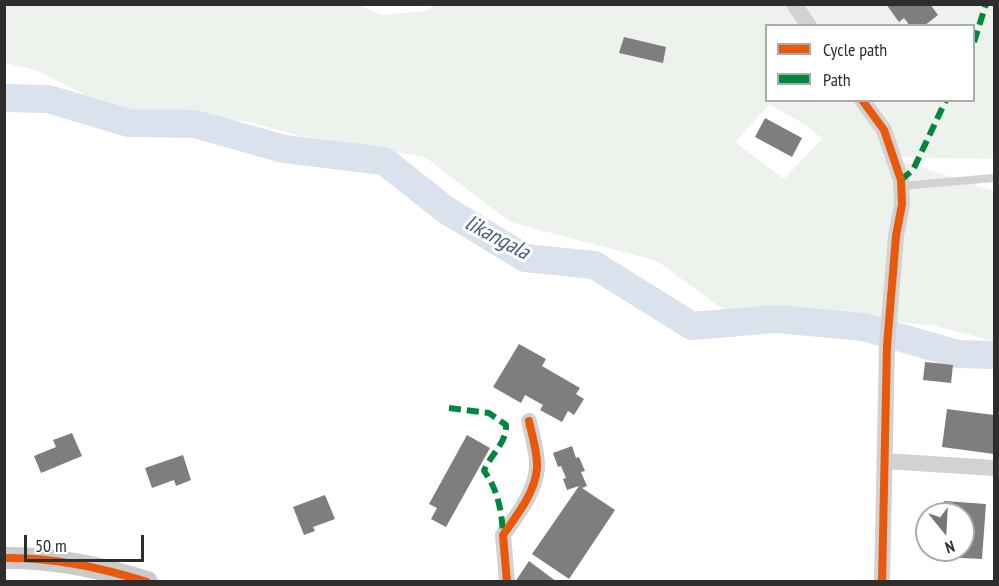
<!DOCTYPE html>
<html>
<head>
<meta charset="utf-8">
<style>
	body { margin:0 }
	#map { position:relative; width:999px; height:586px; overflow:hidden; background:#fff; font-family:"PT Sans Narrow",sans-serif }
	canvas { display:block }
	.frame { position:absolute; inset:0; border:6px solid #2d2d2d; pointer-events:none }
	.legend { position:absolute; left:765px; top:24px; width:210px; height:78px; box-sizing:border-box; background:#fff; border:2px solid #ababab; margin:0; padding:8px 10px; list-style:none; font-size:18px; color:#2d2d2d }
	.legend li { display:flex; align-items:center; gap:12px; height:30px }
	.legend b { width:30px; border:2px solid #ababab }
	.north { position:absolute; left:915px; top:502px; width:60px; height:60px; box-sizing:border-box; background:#fff; border:2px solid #ababab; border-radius:50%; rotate:162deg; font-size:16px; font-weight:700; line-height:24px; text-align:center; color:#2d2d2d }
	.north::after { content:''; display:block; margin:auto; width:21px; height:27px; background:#767676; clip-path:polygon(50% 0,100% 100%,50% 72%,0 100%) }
	.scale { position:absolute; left:24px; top:535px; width:120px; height:27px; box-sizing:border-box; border:3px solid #2d2d2d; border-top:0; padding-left:8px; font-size:18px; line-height:21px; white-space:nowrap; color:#2d2d2d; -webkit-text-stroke:4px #fff; paint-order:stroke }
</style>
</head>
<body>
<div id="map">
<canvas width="999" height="586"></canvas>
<div class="frame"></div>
<ul class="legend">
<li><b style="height:8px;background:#e8590c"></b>Cycle path</li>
<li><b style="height:8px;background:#00873e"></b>Path</li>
</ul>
<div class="north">N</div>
<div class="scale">50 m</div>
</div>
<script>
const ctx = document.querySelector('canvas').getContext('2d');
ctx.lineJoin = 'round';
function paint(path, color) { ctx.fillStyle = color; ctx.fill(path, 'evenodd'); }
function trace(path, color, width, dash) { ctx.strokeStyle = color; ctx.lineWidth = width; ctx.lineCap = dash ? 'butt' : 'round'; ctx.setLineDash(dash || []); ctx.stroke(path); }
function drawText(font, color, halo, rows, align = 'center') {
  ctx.font = font + ' "PT Sans Narrow",sans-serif'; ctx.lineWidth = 6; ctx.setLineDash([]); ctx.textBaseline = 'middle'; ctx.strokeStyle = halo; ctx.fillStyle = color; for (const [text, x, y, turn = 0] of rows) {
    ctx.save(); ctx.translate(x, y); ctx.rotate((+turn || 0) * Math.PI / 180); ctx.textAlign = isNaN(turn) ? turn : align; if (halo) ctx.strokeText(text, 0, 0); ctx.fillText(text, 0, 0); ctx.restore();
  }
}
paint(new Path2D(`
	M355 4 382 15 427 11 435 4 994 5V159L890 157 994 191V341L934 326 872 319 847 313 732 316 657 261 510 222 425 157 301 136 245 121 175 122 104 105 39 71 5 63V5ZM766 26H974V100H766ZM770 104 807 126 822 139 784 179 735 142Z`), '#eef2ec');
trace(new Path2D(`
	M4 98 48 99 129 123 195 124 284 149 384 161 446 210 525 258 594 265 692 326 776 319 864 327 957 354 994 355`), '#dae2ee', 28);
paint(new Path2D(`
	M886 4H930L938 15 924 26H910L904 18 899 22Z
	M624 37 666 47 663 63 619 53Z
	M765 118 802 138 792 157 755 137Z
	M519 344 546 359 542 366 580 388 576 394 584 399 574 415 568 411 562 422 540 410 543 405 525 395 521 403 493 387Z
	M925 362 953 365 951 383 923 380Z
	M947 409 994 415V454L942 447Z
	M72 433 82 456 41 473 34 456 56 447 53 440Z
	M467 435 490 448 446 527 431 519 437 508 429 504Z
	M572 446 576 458 579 457 585 471 581 472 587 486 582 488 615 510 569 579 532 554 579 486 567 490 563 479 566 478 561 466 558 467 553 453Z
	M183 455 191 480 176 486 174 480 152 488 145 468Z
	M325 495 335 519 313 527 315 531 304 535 293 507Z
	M944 501 986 504 982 559 941 557V550H963V514H943Z
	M529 561 557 582H515Z`), '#7e7e7e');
trace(new Path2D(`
	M901 186 994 178`), '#d2d2d2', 8);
trace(new Path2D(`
	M794 4 809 26
	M862 100 884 130 901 180 902 204 896 236 887 346 882 582
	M884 461 994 468
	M507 582 503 535C517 515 535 493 537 468 538 453 532 436 529 421`), '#d2d2d2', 16);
trace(new Path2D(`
	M4 558C54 557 100 567 147 582`), '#cbcbcb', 22);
trace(new Path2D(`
	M974 42 986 4
	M901 180 913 170 946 100
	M449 408 489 413 506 425C507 443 490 455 484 471 498 489 502 513 503 535`), '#00873e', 6, [12, 6]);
trace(new Path2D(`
	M862 100 884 130 901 180 902 204 896 236 887 346 882 582
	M4 558C54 557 100 567 147 582
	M507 582 503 535C517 515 535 493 537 468 538 453 532 436 529 421`), '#e8590c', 8);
drawText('italic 22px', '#456084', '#fff', [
	["likangala",497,238,28]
]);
</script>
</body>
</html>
